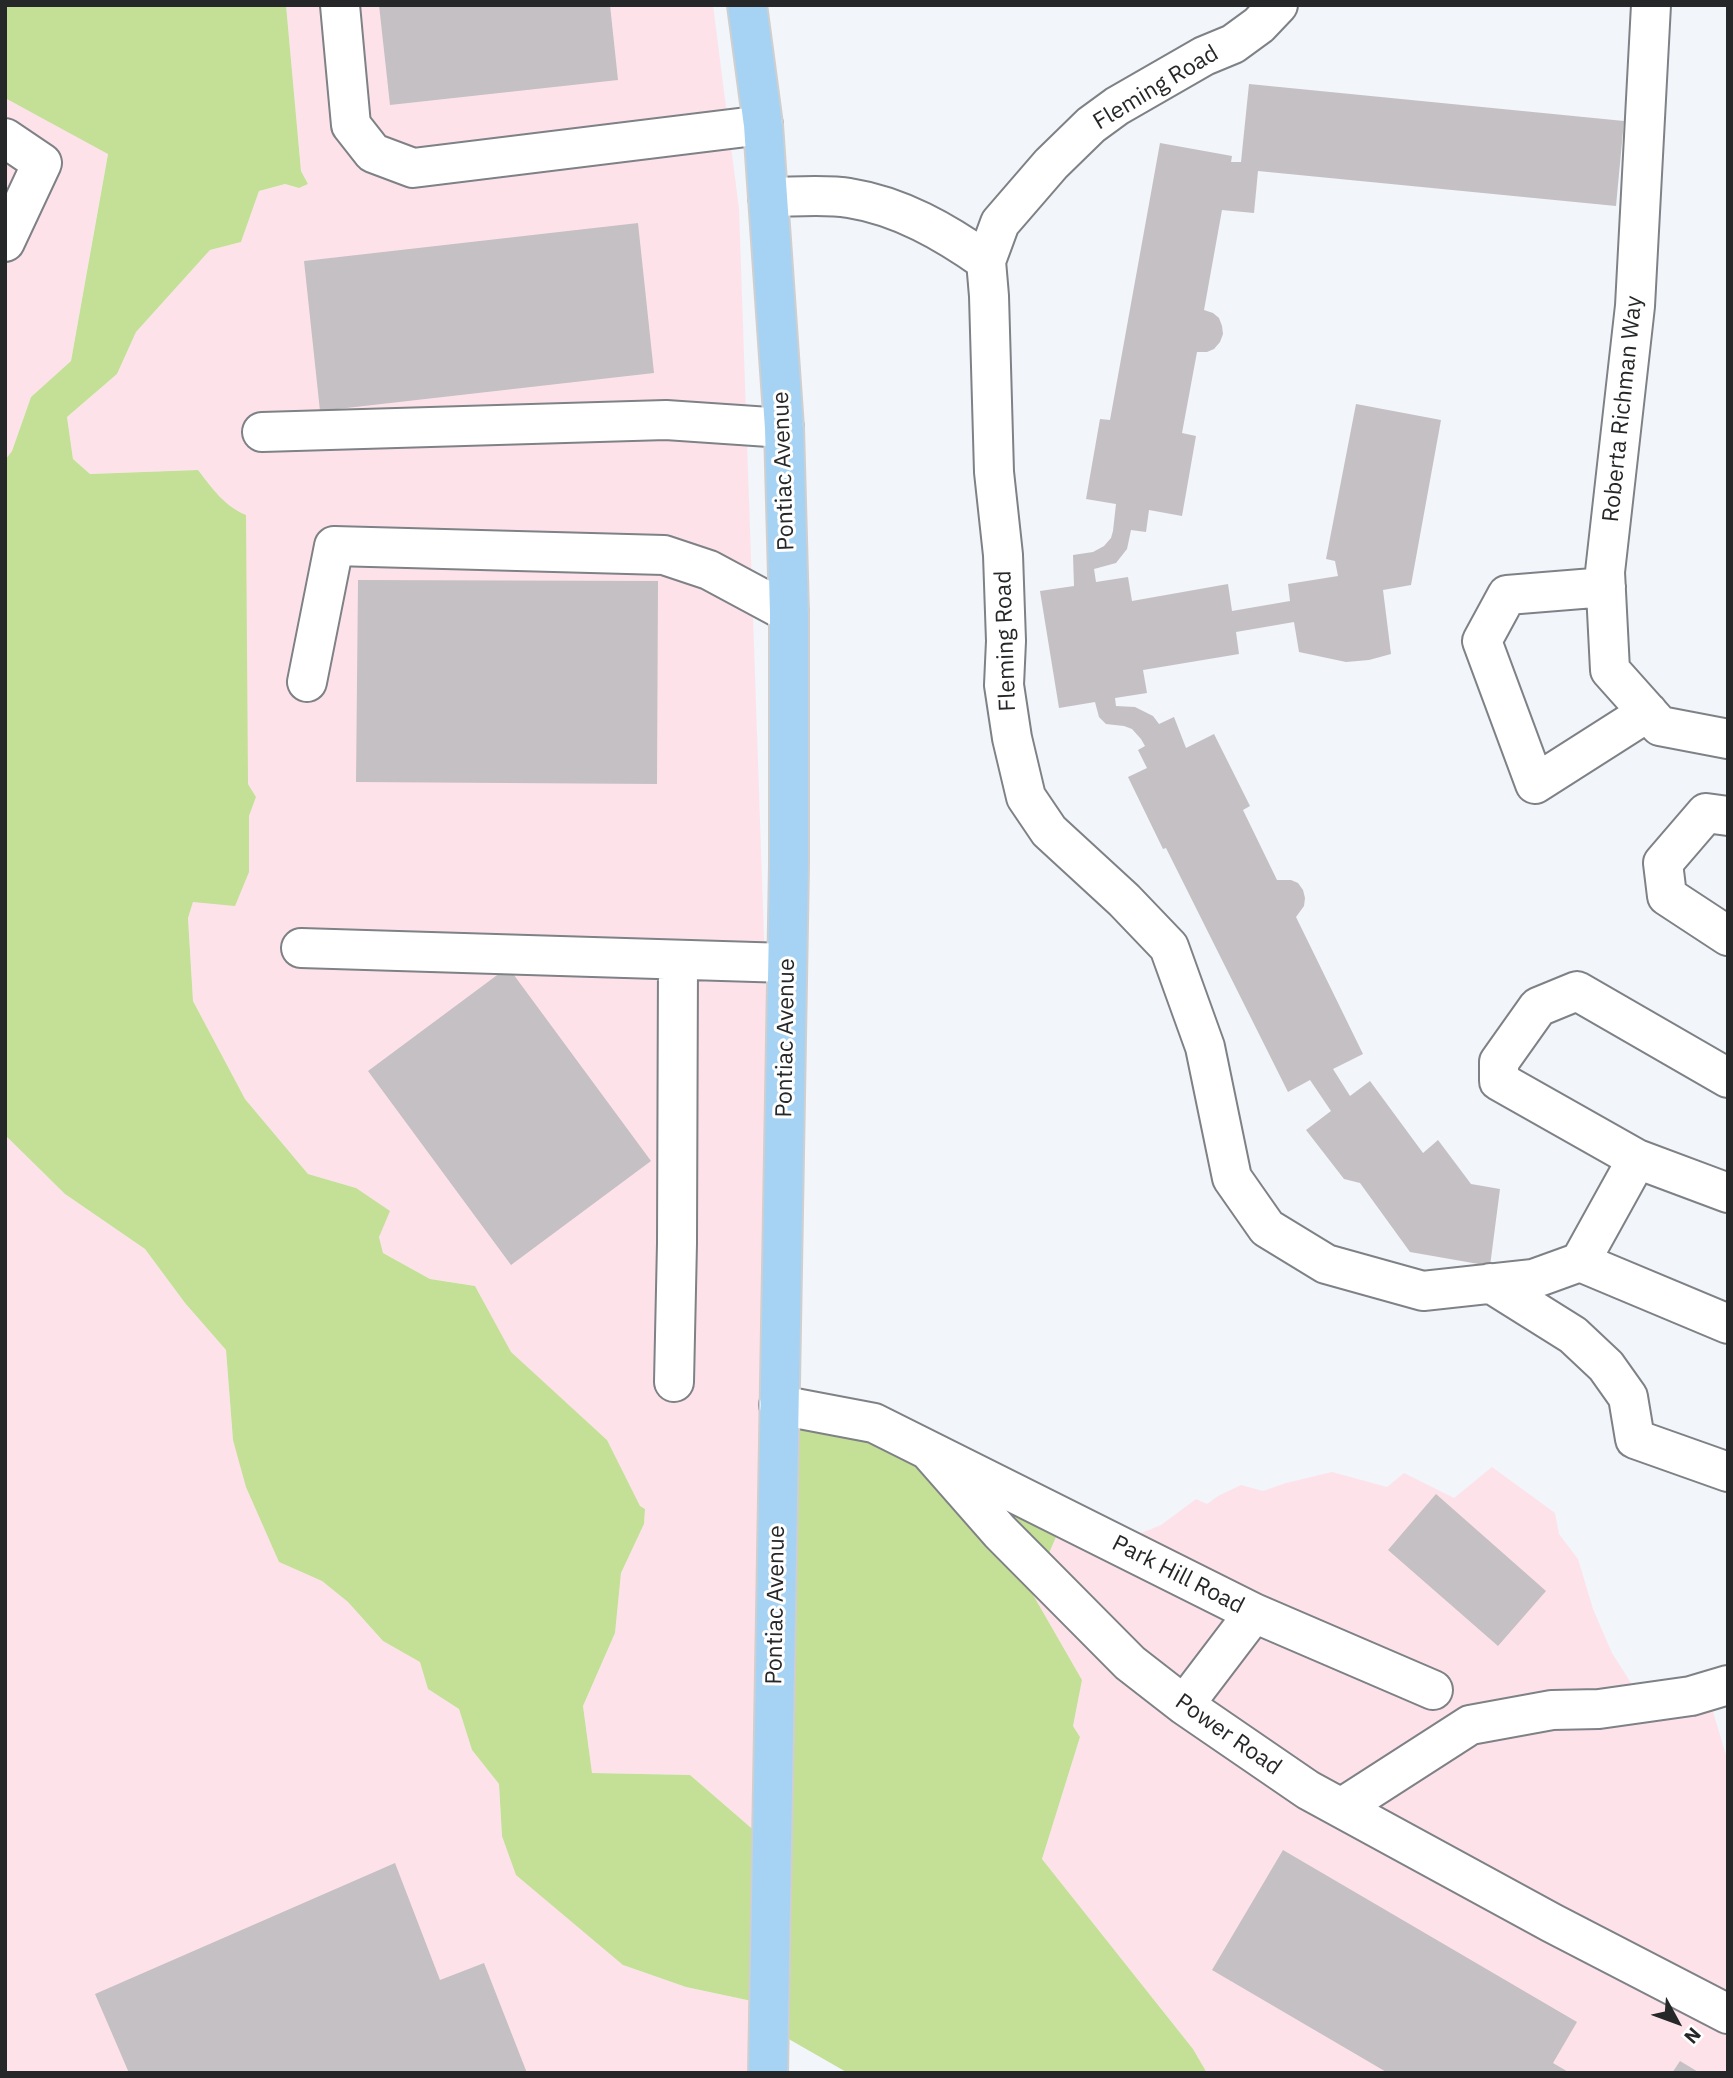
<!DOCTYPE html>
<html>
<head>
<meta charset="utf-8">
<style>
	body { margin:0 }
	#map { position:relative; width:1733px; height:2078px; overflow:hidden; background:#f2f5f9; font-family:"IBM Plex Sans",sans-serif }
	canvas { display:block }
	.frame { position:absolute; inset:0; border:7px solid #262728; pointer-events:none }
	.north { position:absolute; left:1642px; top:1987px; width:70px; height:70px; -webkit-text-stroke:5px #fff; paint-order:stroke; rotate:131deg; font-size:19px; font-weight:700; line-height:28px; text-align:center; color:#262728 }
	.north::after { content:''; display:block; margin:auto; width:24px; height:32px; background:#262728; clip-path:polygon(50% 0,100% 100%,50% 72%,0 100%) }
</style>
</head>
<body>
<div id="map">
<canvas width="1733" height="2078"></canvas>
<div class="frame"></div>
<div class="north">N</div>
</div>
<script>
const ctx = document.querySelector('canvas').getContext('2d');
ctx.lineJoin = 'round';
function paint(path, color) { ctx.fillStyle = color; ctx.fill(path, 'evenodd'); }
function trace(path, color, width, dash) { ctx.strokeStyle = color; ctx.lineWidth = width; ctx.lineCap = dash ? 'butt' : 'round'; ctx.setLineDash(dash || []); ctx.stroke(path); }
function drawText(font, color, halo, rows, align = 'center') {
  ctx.font = font + ' "IBM Plex Sans",sans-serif'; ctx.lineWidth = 6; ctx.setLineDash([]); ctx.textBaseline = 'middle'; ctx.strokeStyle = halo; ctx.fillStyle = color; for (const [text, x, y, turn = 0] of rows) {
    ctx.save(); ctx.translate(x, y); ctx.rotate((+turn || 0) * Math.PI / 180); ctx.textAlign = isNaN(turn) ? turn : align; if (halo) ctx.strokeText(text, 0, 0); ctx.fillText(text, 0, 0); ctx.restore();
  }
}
paint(new Path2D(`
	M286 5H713L739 209 780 1403 773 1847 690 1775 592 1773 583 1706 615 1633 621 1573 644 1524 645 1509 640 1506 607 1440 511 1353 475 1286 430 1279 383 1253 379 1237 356 1188 308 1174 245 1099 193 1001 188 918 193 902 249 872V816L256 797 248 784 233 510 220 498 198 470 90 474 73 459 67 417 117 374 136 332 210 250 241 242 259 191 285 184 299 188 308 184 301 171Z
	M5 98 108 153 71 361 31 397 12 451 5 460Z
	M5 1135 65 1194 145 1249 185 1303 226 1350 233 1440 279 1562 322 1581 348 1602 383 1641 421 1662 428 1689 459 1709 472 1750 499 1784 502 1836 623 1965 686 1987 761 2003 771 2073H5Z
	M1492 1467 1555 1513 1559 1534 1578 1559 1593 1609 1612 1653 1633 1686 1709 1698 1728 1762V2073H1207L1193 2049 1042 1859 1080 1737 1073 1726 1082 1680 1032 1593 1065 1516 1129 1538 1161 1525 1196 1499 1207 1504 1218 1496 1241 1485 1263 1491 1286 1483 1332 1472 1387 1487 1404 1473 1454 1498Z`), '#fde3e9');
paint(new Path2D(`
	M5 5H286L301 171 308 184 299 188 285 184 259 191 241 242 210 250 136 332 117 374 67 417 73 459 90 474 198 470C212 488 224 506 246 515L248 784 256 797 249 816V872L235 906 193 902 188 918 193 1001 245 1099 308 1174 356 1188 390 1211 379 1237 383 1253 430 1279 475 1286 511 1352 607 1440 640 1506 645 1509 644 1524 621 1573 615 1633 583 1706 592 1773 690 1775 772 1846 794 1411 1065 1516 1032 1593 1082 1680 1073 1726 1080 1737 1042 1859 1193 2049 1207 2073H848L773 2030 761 2003 686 1987 623 1965 516 1875 502 1836 499 1784 472 1750 459 1709 428 1689 420 1662 383 1641 348 1602 322 1581 279 1562 246 1487 233 1440 226 1350 185 1303 145 1249 65 1194 5 1135V460L12 451 31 397 71 361 108 154 5 98Z`), '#c4df96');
paint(new Path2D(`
	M379 5H610L618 80 390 105Z
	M1249 84 1624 121 1616 206 1258 171 1254 213 1222 210 1204 310 1213 313 1219 318 1222 326 1223 334 1220 342 1214 349 1207 352H1197L1182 433 1196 436 1182 516 1149 510 1146 532 1131 530 1127 549 1116 563 1094 569 1096 582 1128 577 1132 601 1228 584 1232 611 1290 601 1288 584 1338 576 1335 561 1326 559 1356 404 1441 420 1411 585 1383 590 1391 654 1369 660 1346 662 1299 652 1294 622 1236 632 1239 654 1143 670 1147 693 1115 698 1116 706 1135 707 1153 716 1159 724 1174 717 1186 748 1214 734 1250 806 1243 810 1277 880H1291L1298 883 1303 890 1305 898 1304 906 1296 917 1363 1054 1333 1069 1350 1096 1370 1081 1423 1153 1438 1140 1471 1184 1500 1189 1490 1266 1410 1252 1360 1183 1344 1179 1306 1130 1331 1111 1310 1080 1288 1092 1166 848 1163 849 1128 777 1147 768 1138 750 1145 746 1141 739 1132 729 1124 726 1106 724 1099 717 1095 702 1059 708 1040 591 1074 586 1073 555 1093 552 1104 546 1111 538 1113 531 1116 504 1086 499 1100 419 1110 420 1160 143 1232 156 1231 162H1241Z
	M638 223 654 373 320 411 304 261Z
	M358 580 658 581 657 784 356 782Z
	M508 967 651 1161 511 1265 368 1071Z
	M1436 1494 1546 1591 1498 1646 1388 1550Z
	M1283 1850 1577 2022 1553 2063 1570 2073H1388L1212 1970Z
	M395 1863 440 1980 484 1963 527 2073H129L95 1994Z
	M1680 2061 1700 2073H1672Z`), '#c5c0c3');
const minor = new Path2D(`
	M340 5 351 125 373 153 413 168 763 125
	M1278 5 1259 25 1233 44 1204 56 1117 106 1091 125 1051 164 1000 223 986 261 989 296 994 472 1003 555 1006 641 1004 685 1012 738 1026 797 1049 831 1124 900 1169 947 1205 1047 1232 1178 1267 1228 1326 1264 1423 1291 1533 1279 1580 1262
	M1651 5 1635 306 1605 572 1610 670 1660 726 1728 739
	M5 138 42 163 5 242
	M768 197C792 197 827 194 849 198 900 206 945 232 986 261
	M262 432 666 420 784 428
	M1606 587 1507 595 1482 641 1535 784 1648 712
	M307 682 334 546 664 555 709 570 789 613
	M1728 816 1706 813 1663 863 1667 896 1728 936
	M301 948 787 963
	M1637 1159 1499 1081V1062L1538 1007 1577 991 1728 1078
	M1728 1193 1637 1159 1580 1262 1728 1324
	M1490 1283 1573 1335 1606 1366 1628 1397 1635 1439 1728 1472
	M674 1382 677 1243 678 960
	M779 1405 874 1423 1254 1613 1433 1690
	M928 1450 1000 1532 1130 1663 1184 1705 1308 1790 1552 1923 1728 2014
	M1184 1705 1254 1613
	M1341 1808 1470 1725 1552 1710 1599 1709 1691 1696 1728 1685`);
const major = new Path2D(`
	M747 5 763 125 784 428 789 613V865L768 2073`);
trace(minor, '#7e8185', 42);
trace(major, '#cfcfd0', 42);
trace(minor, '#fff', 38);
trace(major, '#a6d3f3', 38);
drawText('23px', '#262728', '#fff', [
	["Fleming Road",1156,88,-31],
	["Roberta Richman Way",1623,409,-84],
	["Pontiac Avenue",784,471,-92],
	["Fleming Road",1006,641,-92],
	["Pontiac Avenue",786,1038,-89],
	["Park Hill Road",1178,1575,27],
	["Pontiac Avenue",776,1605,-89],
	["Power Road",1228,1735,35]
]);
</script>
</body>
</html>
